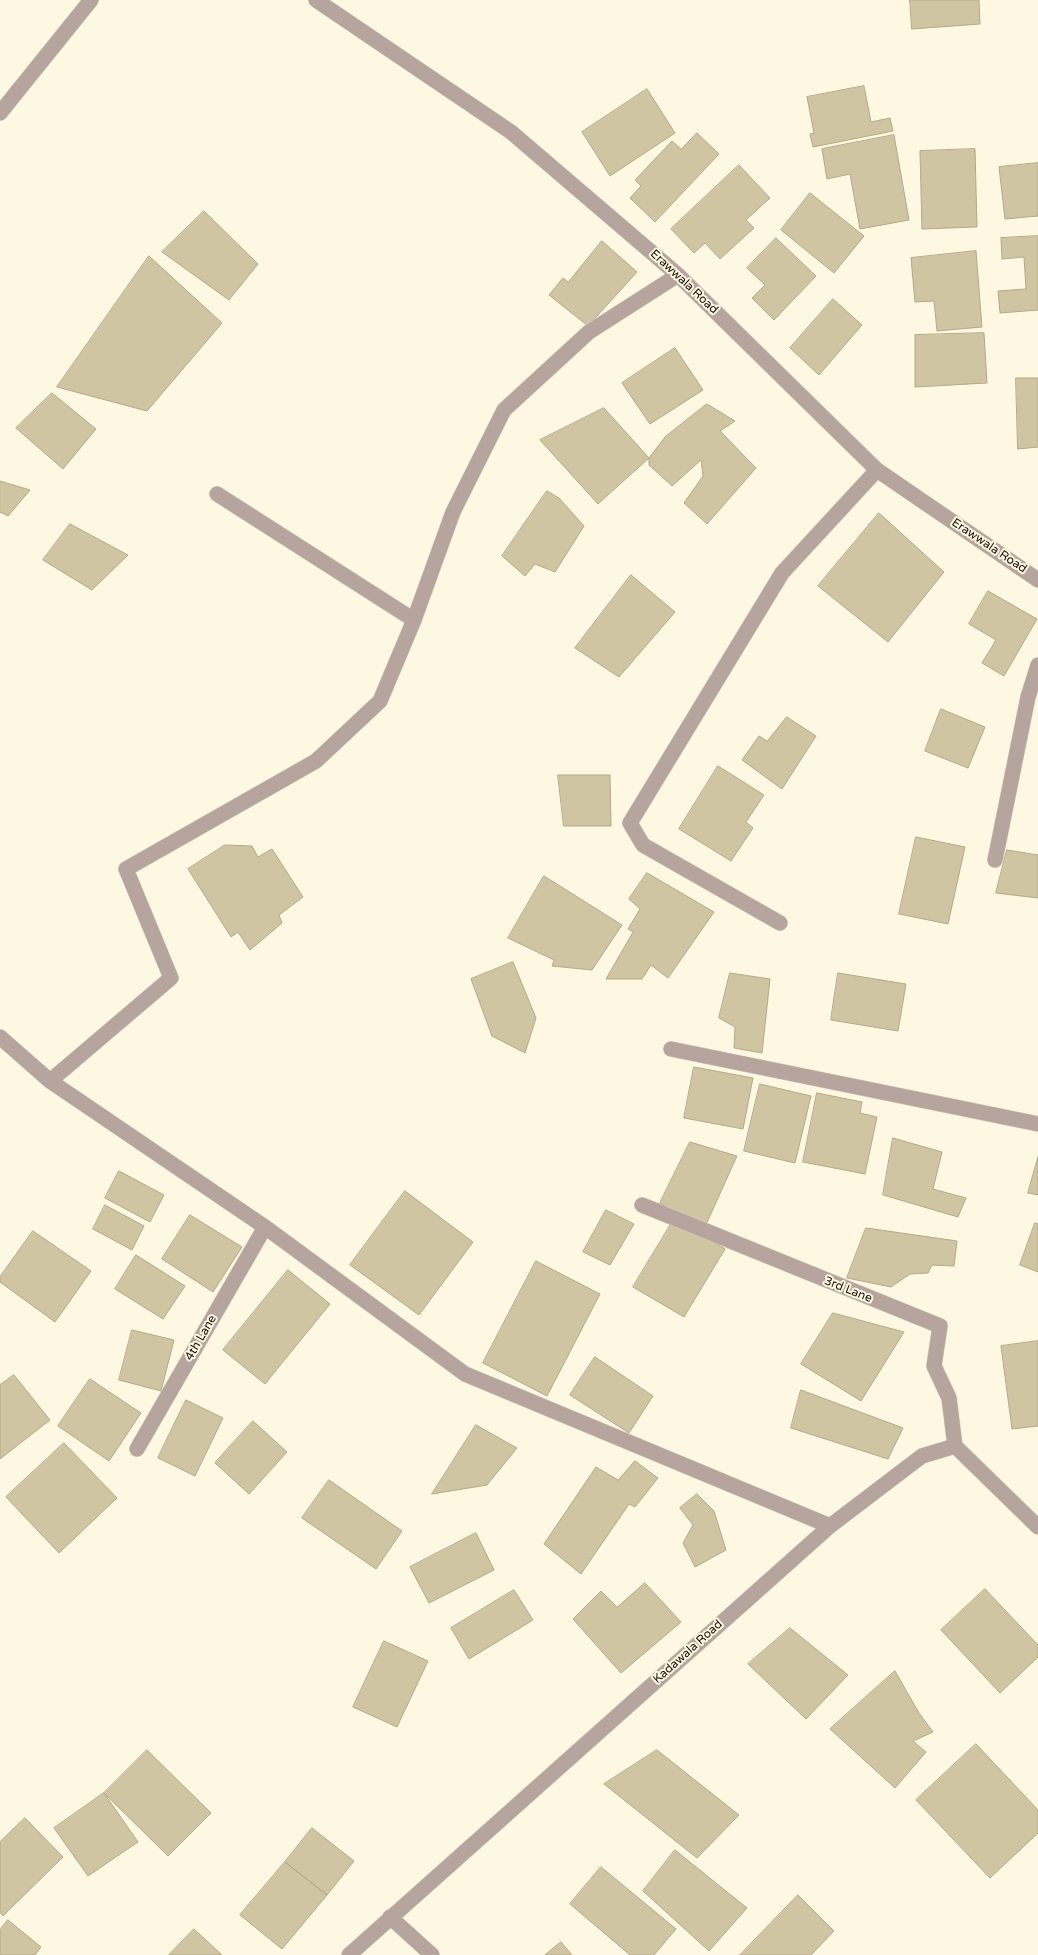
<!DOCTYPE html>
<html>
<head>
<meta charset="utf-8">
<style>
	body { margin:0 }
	canvas { display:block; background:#fef7e2 }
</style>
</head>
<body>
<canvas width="1038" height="1955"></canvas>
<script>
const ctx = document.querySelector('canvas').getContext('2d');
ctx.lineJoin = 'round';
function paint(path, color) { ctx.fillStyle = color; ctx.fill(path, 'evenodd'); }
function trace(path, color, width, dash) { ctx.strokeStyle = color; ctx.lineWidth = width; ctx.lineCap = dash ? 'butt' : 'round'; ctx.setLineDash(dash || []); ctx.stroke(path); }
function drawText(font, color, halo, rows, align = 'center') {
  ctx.font = font + ' "Varela Round",sans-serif'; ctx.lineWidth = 4; ctx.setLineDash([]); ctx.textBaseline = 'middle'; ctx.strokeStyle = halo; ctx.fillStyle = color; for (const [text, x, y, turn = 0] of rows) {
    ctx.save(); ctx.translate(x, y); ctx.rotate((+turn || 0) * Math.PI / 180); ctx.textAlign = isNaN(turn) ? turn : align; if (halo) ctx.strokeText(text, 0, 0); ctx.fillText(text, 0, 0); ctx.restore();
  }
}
const building = new Path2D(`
	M910 0H979L980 24 912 29Z
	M864 86 871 122 890 118 893 131 813 147 810 134 814 133 807 97Z
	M647 89 675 133 610 176 582 132Z
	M697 133 719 154 655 222 630 198 641 186 635 180 672 141 681 149Z
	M894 135 909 220 860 229 850 174 827 179 822 149Z
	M975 149 977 227 922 229 920 151Z
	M1038 163V216L1005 219 999 167Z
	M739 165 770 198 746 220 754 228 720 259 705 243 694 253 671 229Z
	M810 193 864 236 834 273 781 230Z
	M204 211 258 264 229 300 162 252Z
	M1038 236V310L1000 313 998 291 1026 289 1024 257 1002 259 1001 238Z
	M776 238 816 276 774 320 752 298 765 285 747 268Z
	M602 241 637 272 588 326 549 295 563 278 568 282Z
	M976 251 982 327 937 331 934 301 915 302 911 258Z
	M149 256 222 323 147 411 57 387Z
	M833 299 862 325 819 375 790 348Z
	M984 333 987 383 915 387V335Z
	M675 348 703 390 650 424 622 383Z
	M1016 378H1038V447L1018 449Z
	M52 393 96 429 63 469 16 428Z
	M707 404 735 421 720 431 756 468 707 524 684 503 703 476 701 460 672 486 649 465V458L665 437Z
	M604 408 649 458 598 504 540 440Z
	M0 481 30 490 8 516 0 512Z
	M547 491 559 498 584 526 555 572 535 564 525 576 502 556Z
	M879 513 944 572 888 642 818 586Z
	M70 524 128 555 92 590 43 560Z
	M631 575 675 612 619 677 575 648Z
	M988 591 1037 619 1004 676 982 663 996 640 969 624Z
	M941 709 985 727 968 768 925 751Z
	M787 717 816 736 782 789 742 760 759 736 767 741Z
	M718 766 764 795 746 822 753 828 731 861 679 829Z
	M558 775H610L611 826H564Z
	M916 837 965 847 948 924 899 914Z
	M225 845 252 846 258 857 272 849 303 897 279 915 282 923 250 950 238 932 231 937 188 869Z
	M1007 850 1038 855V898L996 893Z
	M647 873 714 912 668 978 651 965 642 979H606L633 932 628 929 640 909 629 899Z
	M544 876 622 925 592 970 552 966 554 960 508 938Z
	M513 962 536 1018 525 1053 492 1036 471 979Z
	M730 973 770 979 762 1053 734 1048 735 1027 719 1018Z
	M838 973 906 984 898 1031 831 1020Z
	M694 1067 753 1078 743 1129 684 1118Z
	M760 1084 811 1096 795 1163 744 1151Z
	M817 1093 862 1102 860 1113 877 1117 865 1174 803 1162Z
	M893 1138 942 1152 933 1189 966 1198 958 1217 883 1195Z
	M690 1142 737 1156 704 1229 660 1203Z
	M1038 1157V1195L1028 1193Z
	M119 1171 164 1195 150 1222 105 1198Z
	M405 1191 473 1242 419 1315 350 1265Z
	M105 1205 144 1226 132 1250 93 1229Z
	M606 1210 634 1224 610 1265 583 1252Z
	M190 1215 242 1247 213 1292 162 1259Z
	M674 1219 725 1249 684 1317 633 1287Z
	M1035 1223 1038 1224V1272L1020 1265Z
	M866 1228 957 1241 954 1266 932 1265 928 1273 910 1274 891 1287 847 1278Z
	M33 1231 91 1271 55 1322 0 1282V1277Z
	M136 1255 185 1286 163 1319 115 1289Z
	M536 1261 600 1294 547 1396 483 1363Z
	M288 1270 330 1304 265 1384 223 1350Z
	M833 1313 904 1332 861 1401 801 1364Z
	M132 1330 174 1340 161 1391 119 1380Z
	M1038 1341V1426L1012 1429 1001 1346Z
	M595 1357 653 1396 629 1433 570 1395Z
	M14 1375 50 1420 0 1459V1385Z
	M90 1379 141 1413 109 1461 58 1426Z
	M801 1390 903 1428 888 1459 791 1428Z
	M186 1400 223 1418 195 1476 158 1458Z
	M253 1421 287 1452 249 1494 215 1463Z
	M476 1425 517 1448 487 1485 432 1494Z
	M64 1443 117 1498 59 1553 6 1497Z
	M635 1461 658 1478 635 1507 629 1504 581 1574 544 1544 596 1467 618 1480Z
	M329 1480 402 1531 376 1569 302 1518Z
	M697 1494 714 1511 726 1550 695 1567 683 1543 693 1525 680 1508Z
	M476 1533 494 1570 429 1603 410 1567Z
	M645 1583 681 1622 621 1673 573 1619 601 1591 617 1607Z
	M985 1589 1038 1645V1657L1000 1693 941 1630Z
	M514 1590 533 1620 469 1659 451 1628Z
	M790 1628 848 1675 806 1719 748 1664Z
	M384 1641 428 1661 397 1727 353 1707Z
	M895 1671 919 1713 933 1732 913 1741 926 1752 895 1788 830 1729Z
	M976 1744 1038 1810V1833L990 1878 916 1800Z
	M147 1750 211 1813 168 1856 104 1793Z
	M657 1750 739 1815 697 1858 604 1784Z
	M104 1793 138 1842 88 1876 54 1828Z
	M25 1818 63 1857 3 1916 0 1912V1842Z
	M312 1828 354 1861 327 1895 285 1862Z
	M675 1850 747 1908 709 1951 643 1891Z
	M285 1862 327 1895 282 1949 240 1915Z
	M601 1867 676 1929 654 1955H630L570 1904Z
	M798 1895 834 1931 811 1955H740Z
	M8 1920 41 1947 35 1955H0V1930Z
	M194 1929 222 1955H169Z
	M561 1942 572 1955H545Z`);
paint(building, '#d0c5a2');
trace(building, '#b4a987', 1);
const lane = new Path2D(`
	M0 113 91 0
	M995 860 1028 697 1038 665
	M780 923 643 845 630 823 782 573 877 470`);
const street = new Path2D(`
	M316 0 511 132 678 275 877 470 1038 580
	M217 494 414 620
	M0 1037 50 1081 265 1227 465 1374 830 1526
	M671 1049 1038 1124
	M50 1081 171 978 126 869 316 761 380 701 414 620 453 512 504 410 589 332 678 275
	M642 1205 940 1326 934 1366 949 1398 955 1446
	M137 1449 265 1227
	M390 1917 432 1955
	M349 1955 830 1526 922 1456 955 1446 1038 1527`);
trace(lane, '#d9d2bf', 16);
trace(street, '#d9d2bf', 16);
trace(lane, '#b6a59f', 15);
trace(street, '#b6a59f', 15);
drawText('12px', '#161206', '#fef7e2', [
	["Erawwala Road",684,282,43],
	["Erawwala Road",989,546,34],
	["3rd Lane",848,1290,22],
	["4th Lane",201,1338,-60],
	["Kadawala Road",688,1652,-42]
]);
</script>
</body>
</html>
